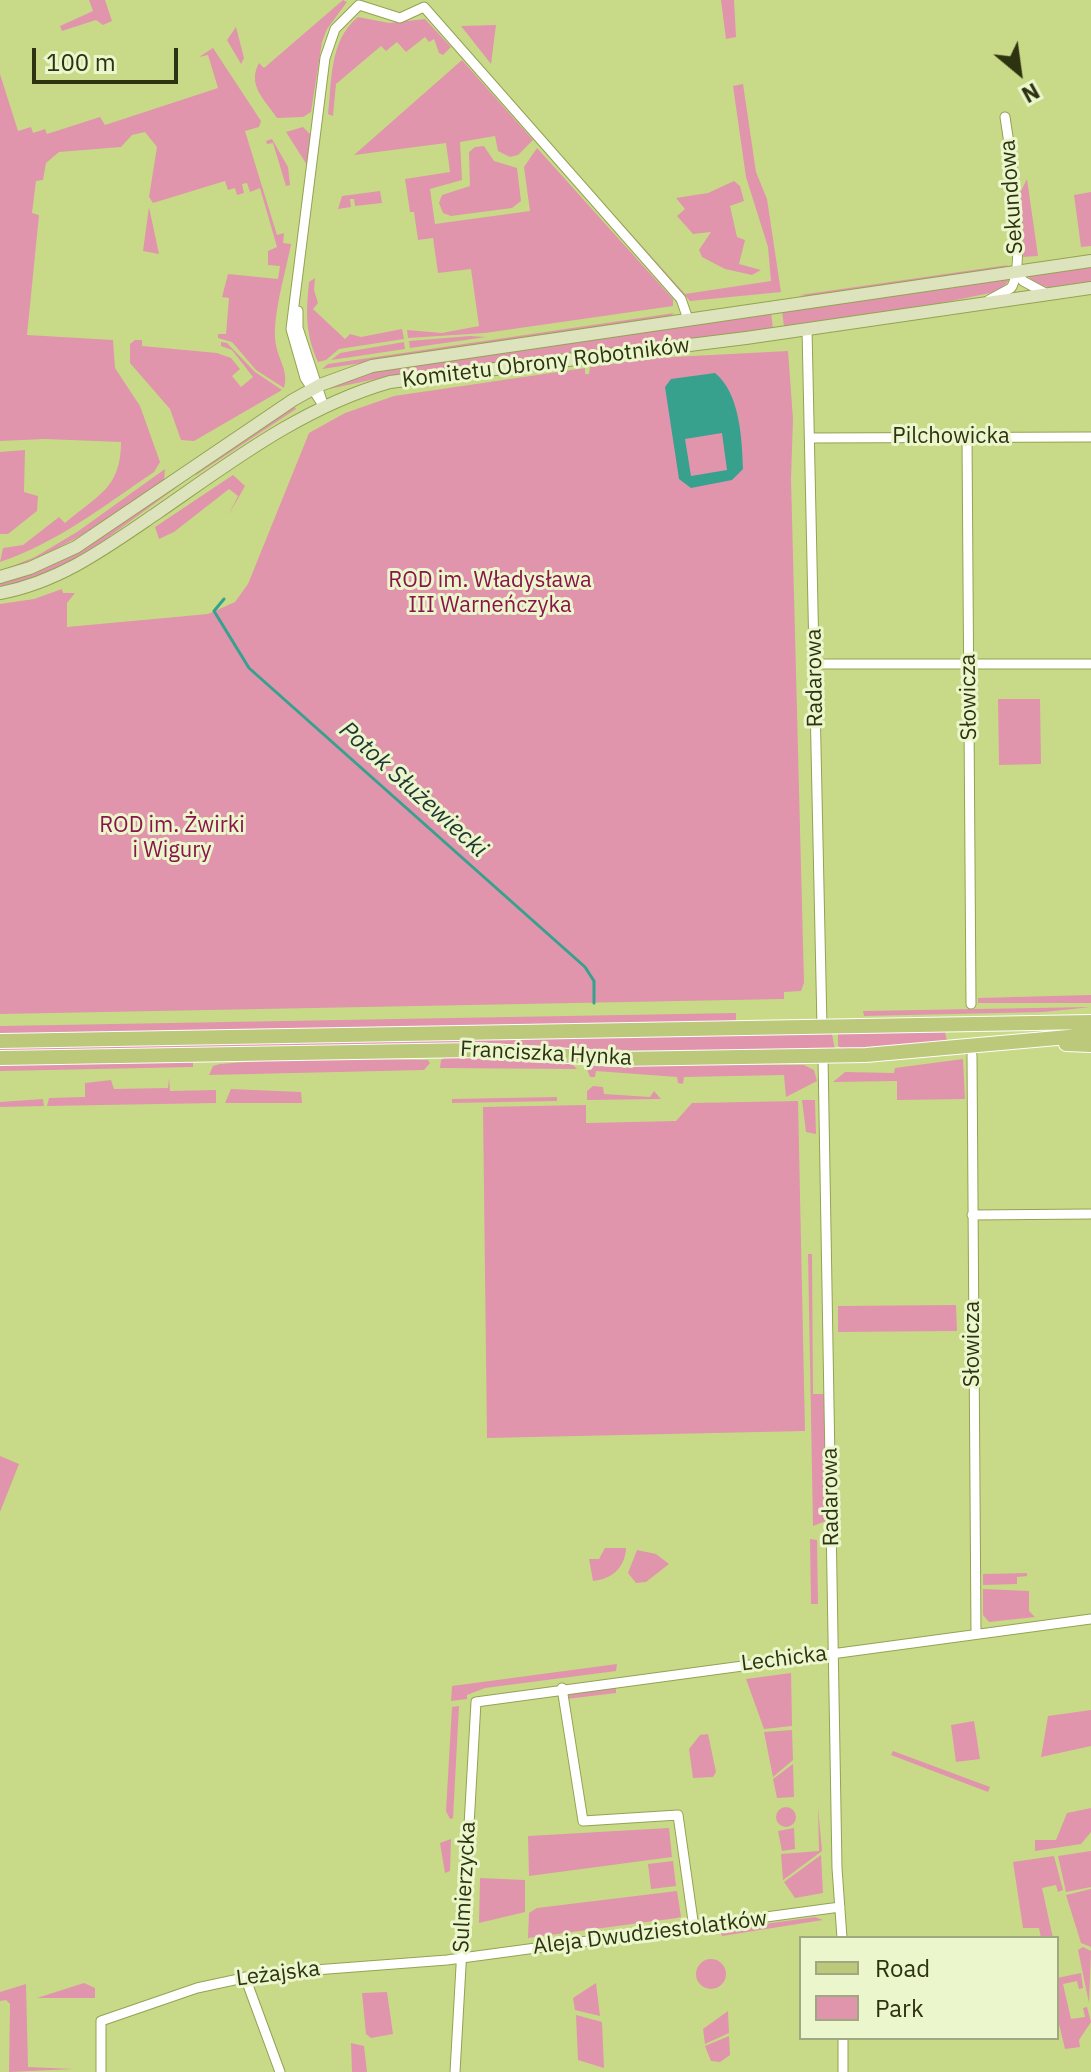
<!DOCTYPE html>
<html>
<head>
<meta charset="utf-8">
<style>
	body { margin:0 }
	#map { position:relative; width:1091px; height:2072px; overflow:hidden; background:#c8da87; font-family:"IBM Plex Sans",sans-serif }
	canvas { display:block }
	.legend { position:absolute; left:799px; top:1936px; width:260px; height:104px; box-sizing:border-box; background:#ecf6cd; border:2px solid #a0a882; margin:0; padding:10px 14px; list-style:none; font-size:24px; color:#2d3311 }
	.legend li { display:flex; align-items:center; gap:16px; height:40px }
	.legend b { width:40px; border:2px solid #a0a882 }
	.north { position:absolute; left:979px; top:32px; width:80px; height:80px; -webkit-text-stroke:6px #ecf6cd; paint-order:stroke; rotate:151deg; font-size:22px; font-weight:700; line-height:32px; text-align:center; color:#2d3311 }
	.north::after { content:''; display:block; margin:auto; width:28px; height:36px; background:#2d3311; clip-path:polygon(50% 0,100% 100%,50% 72%,0 100%) }
	.scale { position:absolute; left:32px; top:48px; width:146px; height:36px; box-sizing:border-box; border:4px solid #2d3311; border-top:0; padding-left:10px; font-size:24px; line-height:28px; white-space:nowrap; color:#2d3311; -webkit-text-stroke:6px #ecf6cd; paint-order:stroke }
</style>
</head>
<body>
<div id="map">
<canvas width="1091" height="2072"></canvas>
<ul class="legend">
<li><b style="height:10px;background:#bcc87a"></b>Road</li>
<li><b style="height:22px;background:#e095ad"></b>Park</li>
</ul>
<div class="north">N</div>
<div class="scale">100 m</div>
</div>
<script>
const ctx = document.querySelector('canvas').getContext('2d');
ctx.lineJoin = 'round';
function paint(path, color) { ctx.fillStyle = color; ctx.fill(path, 'evenodd'); }
function trace(path, color, width, dash) { ctx.strokeStyle = color; ctx.lineWidth = width; ctx.lineCap = dash ? 'butt' : 'round'; ctx.setLineDash(dash || []); ctx.stroke(path); }
function drawText(font, color, halo, rows, align = 'center') {
  ctx.font = font + ' "IBM Plex Sans",sans-serif'; ctx.lineWidth = 6; ctx.setLineDash([]); ctx.textBaseline = 'middle'; ctx.strokeStyle = halo; ctx.fillStyle = color; for (const [text, x, y, turn = 0] of rows) {
    ctx.save(); ctx.translate(x, y); ctx.rotate((+turn || 0) * Math.PI / 180); ctx.textAlign = isNaN(turn) ? turn : align; if (halo) ctx.strokeText(text, 0, 0); ctx.fillText(text, 0, 0); ctx.restore();
  }
}
paint(new Path2D(`
	M89 0H105L112 21 103 25 96 20 62 31 60 26 93 11Z
	M343 0 347 2 327 29 322 42 311 112 303 117 277 118C264 99 247 85 259 63L264 68Z
	M721 0H734L736 37 726 39Z
	M358 17 389 23 425 19 451 47 443 55 439 53 434 39 429 42 425 37 406 52 397 42 386 51 381 46 336 84 333 116 328 114C332 82 329 40 358 17Z
	M496 25 491 64 461 26Z
	M236 27 244 58 241 64 227 40Z
	M213 48 261 121 259 127 245 131 277 235 284 233 283 243 291 244C286 272 271 319 276 345 279 361 289 372 284 388L256 370 232 342 218 338V334H226L229 298 222 297 228 274 278 279 280 266 268 265V251L277 247 260 188 250 192 247 183 242 184 244 193 237 195 235 188 228 190 225 181 153 203 149 197 157 147 145 132 132 135 121 147 59 152 46 163 43 180 36 181 32 213 39 215 27 335 113 340 115 368 140 406 160 462 154 472C105 505 57 543 0 562L3 548 23 545 59 517 65 523C97 495 121 489 121 442L45 439 0 441V74L18 131 31 127 33 133 45 129 47 134 100 117 105 125 218 88 208 55 199 57Z
	M462 60 533 140 518 155 510 157 498 151 495 136 460 142 462 180 430 189 435 224 530 211 524 167 537 148 673 299V306L485 333 408 338 407 330 442 333 479 326 471 269 438 273 433 238 418 240 414 212H410L405 179 450 172 446 143 354 155Z
	M743 84 756 172 767 199 781 292 690 301 601 200 685 294 771 281 768 247 746 177 733 86Z
	M303 127 311 135 307 165 286 132Z
	M272 139 288 167 290 185 286 186 273 143 267 144 266 141Z
	M484 146 494 161 517 168 521 201 512 208 451 216 443 213 439 203 442 195 470 186 469 152 475 147Z
	M1027 179 1038 256 1022 257 1020 193Z
	M734 181 740 186 744 201 730 206 737 237 745 240 739 264 761 270 752 275 725 269 702 257 699 250 711 232 693 234 677 216 685 209 676 198 708 193Z
	M380 191 382 203 355 206 354 199H350L351 207 338 209 342 196Z
	M1091 192V246L1081 247 1074 195Z
	M149 207 159 254 143 251Z
	M1008 265 1001 269 812 297 800 295Z
	M1091 266V283C1070 286 1042 295 1027 275Z
	M315 278 314 290 318 303 313 309 345 339 350 334 361 337 402 329 404 339 339 349 326 360 318 362C305 333 306 313 309 282Z
	M1011 278 1000 291 927 306 784 327 782 311Z
	M771 312 773 329 473 367 403 373 329 389 365 374 395 367Z
	M674 313 669 317 322 369 328 364Z
	M470 336 486 337 410 348 409 341Z
	M135 340H142V346L217 353 231 358 240 369 232 376 241 387 253 377 232 350 221 346V342L227 343 255 372 282 390 194 441 181 440 170 409 130 363V344Z
	M404 342 405 349 331 360 340 353Z
	M788 351 793 419 791 479 804 983 801 991 784 992V999L0 1014V604L34 599 62 589 63 593H75L67 603V627L208 614 235 602 248 584 309 433 345 413 394 396 585 368V374H589L590 367 654 358Z
	M294 406 296 409 196 475 195 473Z
	M25 450 24 492 38 496 37 511 8 534H0V452Z
	M165 469 164 481C111 517 62 553 0 571L35 557 77 532Z
	M233 475 245 486 228 516 238 496 229 489 174 532 159 539 155 527Z
	M184 482 80 558 28 581 0 588V583L67 558Z
	M998 699H1040L1041 764 999 765Z
	M1091 995V1003H978V998Z
	M1091 1007 1043 1012 864 1016 863 1011Z
	M736 1013V1020L724 1022 0 1035V1026Z
	M945 1032 947 1041 843 1049 838 1046V1033Z
	M832 1034 835 1050 0 1052V1047Z
	M448 1056 571 1063 577 1069 440 1068 441 1060Z
	M296 1058 428 1060 430 1063 424 1070 209 1075 213 1066 220 1064Z
	M963 1059 965 1099 897 1100V1081L833 1082 845 1072 894 1073 895 1068Z
	M193 1061V1067L0 1071V1064Z
	M595 1063 804 1065 814 1070 817 1081 786 1097 784 1075 684 1077 683 1084 678 1083 677 1077 596 1071 595 1077H590L587 1069Z
	M169 1078 170 1091 216 1090V1103L47 1106 49 1098 85 1097V1083L111 1080 114 1089 168 1088Z
	M593 1086 603 1087 604 1094 650 1097 654 1091 661 1099 587 1100V1091Z
	M231 1089 301 1092 302 1103H225Z
	M557 1097V1101L452 1103V1099Z
	M43 1099 44 1106 0 1107V1102Z
	M802 1100H815L816 1134 806 1132Z
	M798 1101 805 1431 487 1438 483 1107 586 1105V1123L676 1121 692 1103Z
	M808 1254H812L813 1394H824L826 1521 813 1526Z
	M956 1305 957 1331 838 1332V1306Z
	M0 1456 19 1464 0 1512Z
	M810 1539 817 1540 818 1604H811Z
	M605 1548H626C625 1568 612 1579 593 1581L589 1559H599Z
	M637 1550 656 1554 669 1564 646 1582 636 1583 628 1573Z
	M1027 1573V1576L1017 1577V1584L983 1585V1574Z
	M983 1589 1029 1591V1611L1035 1617 989 1622 983 1615Z
	M617 1664 616 1671 485 1688 467 1695V1699L451 1701 452 1686Z
	M791 1673 792 1726 764 1729 746 1679Z
	M616 1687V1693L567 1699 568 1694Z
	M459 1706 453 1818 450 1819 446 1811 452 1707Z
	M1091 1710V1746L1041 1757 1048 1716Z
	M974 1721 980 1759 956 1762 951 1725Z
	M792 1730 793 1760 773 1777 764 1732Z
	M708 1734 716 1772 713 1777 693 1778 689 1749 700 1735Z
	M893 1751 990 1787 988 1792 891 1755Z
	M793 1764 794 1797 777 1798 773 1779Z
	M818 1807 822 1851 783 1880 781 1854 819 1851Z
	M776 1817a10 10 0 1 1 20 0a10 10 0 1 1-20 0Z
	M1091 1808V1832L1081 1844 1035 1851V1840H1056L1067 1813Z
	M669 1828 672 1857 529 1876 528 1836Z
	M794 1828 795 1849 782 1851 778 1831Z
	M451 1839 450 1871 445 1873 440 1843Z
	M1091 1851V1887L1066 1892 1058 1856Z
	M821 1855 823 1893 795 1898 784 1882Z
	M1054 1856 1063 1890 1058 1892 1056 1885 1042 1888 1053 1938H1041L1039 1928H1023L1013 1862Z
	M673 1861 676 1886 651 1889 648 1864Z
	M480 1878 525 1880V1912L479 1923Z
	M1091 1889V1947L1081 1943 1066 1895Z
	M677 1891 681 1917 677 1918 528 1938 529 1913 537 1908Z
	M815 1917 823 1920 722 1936 720 1930Z
	M1083 1947 1091 1951 1089 2003 1078 1950Z
	M696 1974a15 15 0 1 1 30 0a15 15 0 1 1-30 0Z
	M1081 1973 1083 1988 1079 1989 1077 1981 1063 1984 1071 2019 1085 2017 1083 2008 1087 2007 1091 2022 1079 2040 1080 2047 1065 2049 1057 2016V1978Z
	M84 1983 95 1988V1998H37Z
	M596 1983 600 2016 575 2010 573 1998Z
	M26 1984 28 2067 73 2069 9 2072 10 2004 6 2000 0 2001V1992Z
	M387 1992 393 2034 371 2038 366 2034 362 1993Z
	M728 2011 729 2033 705 2044 703 2029Z
	M576 2015 602 2022 604 2068 578 2060Z
	M729 2036 730 2055 720 2062 711 2061 705 2046Z
	M351 2043 364 2046 367 2072H352Z`), '#e095ad');
paint(new Path2D(`
	M715 373C740 393 742 439 743 469L732 480 691 488 679 479 665 387 671 379ZM722 433 727 470 691 476 685 439Z`), '#37a18e');
trace(new Path2D(`
	M224 599 214 611 249 668 585 967 594 981V1003`), '#37a18e', 3);
const street = new Path2D(`
	M1017 272 1023 281 1049 295
	M989 300 1011 288C1027 265 1010 148 1005 117
	M298 311V328L323 404
	M807 329 822 1027
	M323 405 305 378 291 329 325 58 335 29 359 5 400 18 424 7 681 299 688 319
	M967 437 971 1004
	M810 438 1091 437
	M815 664H1091
	M972 1055 976 1634
	M823 1056 837 1868 842 1938
	M972 1215 1091 1214
	M562 1688 583 1821 678 1815 694 1928
	M245 1977 280 2072
	M101 2072V2021L197 1988 262 1974 447 1960 840 1907
	M455 2072 476 1702 1091 1619
	M843 2072V2038`);
const secondary = new Path2D(`
	M0 577 30 568 76 547 293 400 320 385 372 366 1091 261
	M0 593C60 582 107 547 157 513 231 462 302 407 390 382L746 338 1091 288`);
const primary = new Path2D(`
	M0 1041 1091 1022
	M1066 1044 1091 1045
	M0 1058 474 1050 618 1059 866 1055 1091 1035`);
trace(street, '#93a352', 11);
trace(secondary, '#93a352', 14);
trace(primary, '#fff', 16);
trace(street, '#fff', 9);
trace(secondary, '#dde3bd', 12);
trace(primary, '#bcc87a', 14);
drawText('22px', '#2d3311', '#ecf6cd', [
	["Sekundowa",1012,197,-94],
	["Komitetu Obrony Robotników",546,363,-7],
	["Pilchowicka",951,437],
	["Radarowa",815,678,-91],
	["Słowicza",969,697,-91],
	["Franciszka Hynka",546,1054,3],
	["Słowicza",973,1344,-90],
	["Radarowa",831,1497,-91],
	["Lechicka",784,1659,-7],
	["Sulmierzycka",465,1887,-87],
	["Aleja Dwudziestolatków",650,1933,-7],
	["Leżajska",278,1974,-7]
]);
drawText('22px', '#89144b', '#ecf6cd', [
	["ROD im. Władysława",490,581],
	["III Warneńczyka",490,606],
	["ROD im. Żwirki",172,826],
	["i Wigury",172,851]
]);
drawText('italic 24px', '#1e3631', '#ecf6cd', [
	["Potok Służewiecki",413,790,42]
]);
</script>
</body>
</html>
